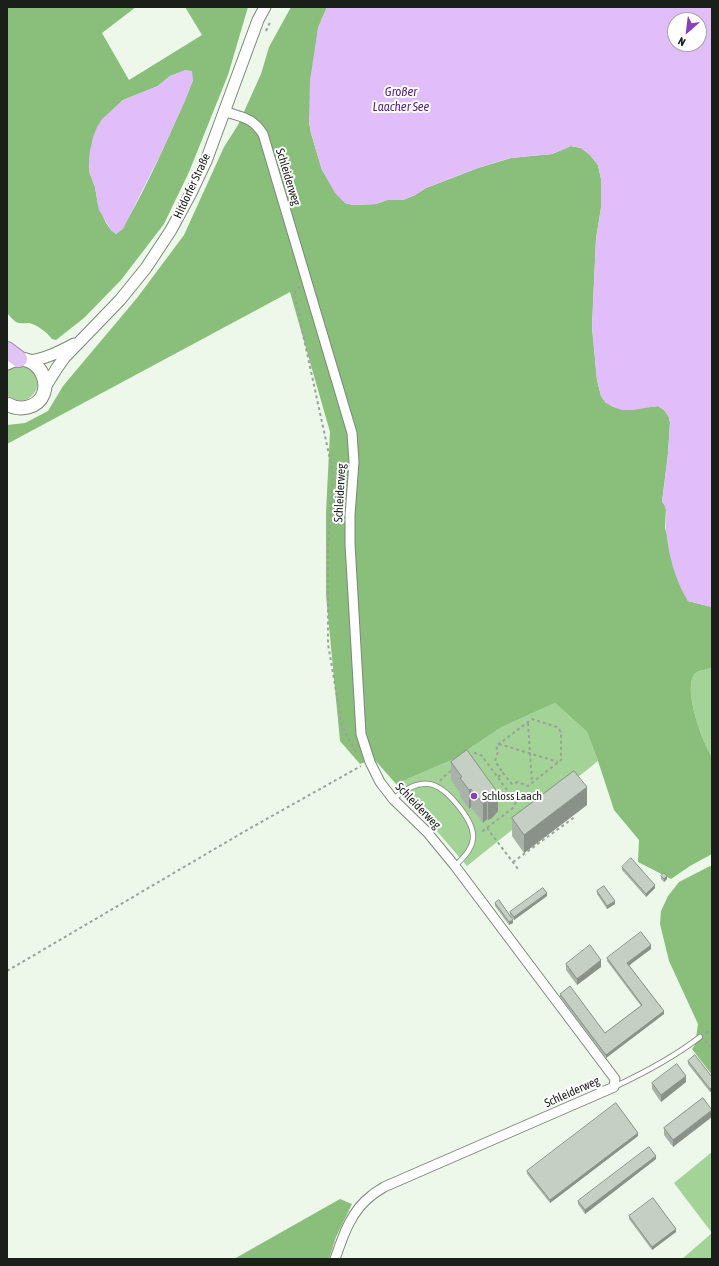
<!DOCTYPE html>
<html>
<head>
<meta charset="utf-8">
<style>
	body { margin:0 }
	#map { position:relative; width:719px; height:1266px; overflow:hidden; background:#edf8eb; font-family:"Asap Condensed",sans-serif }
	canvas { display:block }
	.frame { position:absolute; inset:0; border:8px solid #1b1f1a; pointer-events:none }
	.north { position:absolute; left:667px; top:12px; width:40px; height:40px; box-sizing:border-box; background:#fff; border:1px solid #a4a5a3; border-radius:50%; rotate:208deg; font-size:11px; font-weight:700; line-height:16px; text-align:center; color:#1b1f1a }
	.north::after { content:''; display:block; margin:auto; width:14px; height:18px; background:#8840b3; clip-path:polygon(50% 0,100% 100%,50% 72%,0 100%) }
</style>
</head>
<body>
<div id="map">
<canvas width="719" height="1266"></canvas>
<div class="frame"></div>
<div class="north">N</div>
</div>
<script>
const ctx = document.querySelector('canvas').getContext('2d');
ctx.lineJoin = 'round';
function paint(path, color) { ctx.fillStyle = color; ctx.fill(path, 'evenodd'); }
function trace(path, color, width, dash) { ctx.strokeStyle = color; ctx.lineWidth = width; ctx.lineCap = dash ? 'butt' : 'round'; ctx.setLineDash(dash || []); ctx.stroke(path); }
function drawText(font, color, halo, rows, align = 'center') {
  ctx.font = font + ' "Asap Condensed",sans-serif'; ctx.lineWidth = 4; ctx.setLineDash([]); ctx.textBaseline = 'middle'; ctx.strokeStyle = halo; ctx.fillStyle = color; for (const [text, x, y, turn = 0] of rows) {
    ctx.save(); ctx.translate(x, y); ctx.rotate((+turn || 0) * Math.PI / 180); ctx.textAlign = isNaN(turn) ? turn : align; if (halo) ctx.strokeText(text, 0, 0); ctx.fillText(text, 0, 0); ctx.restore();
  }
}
paint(new Path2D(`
	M15 365C19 365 24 365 27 366 51 379 30 414 7 395V371Z
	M712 668V756C703 744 680 683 697 672 701 670 708 669 712 668Z
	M555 703 587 732 598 761 467 866 396 784 454 759 502 727Z
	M712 1152V1233L674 1183Z
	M712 1233V1259H682Z`), '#a4d398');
paint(new Path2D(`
	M7 7H136L102 33 129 80 202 35 185 7H248L228 75 189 172 164 224 121 280 84 318 56 340 52 339C47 332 37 325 29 323 24 323 20 324 16 322 13 320 10 316 7 313ZM186 70 193 80C185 101 130 228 116 234L111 230 106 223 98 205 95 187 89 171 90 151 115 108 123 100 158 86 170 76Z
	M291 7H327L318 28 309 122 311 133 322 170 345 203 353 205 376 204 387 200H403L415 195 426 188 478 168 511 158 552 154 571 146 581 148 590 155 598 165 601 179V208L596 239 592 327 597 380 601 396 606 403 650 407 658 406 664 410 669 417 670 423 668 454 662 502 665 505 666 509 665 528 688 601 712 607V668C708 669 701 670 697 672 680 683 703 744 712 756V854L690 866 671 879 638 862 639 840 614 810 598 761 587 732 555 703 502 727 454 759 396 784 374 759 360 764 340 741 326 595V512L330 432 290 292 7 444V425L25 423 48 411 63 386 137 298 184 235 224 147 238 125 261 74 269 47Z
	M712 865V1075L692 1049 695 1045 698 1024 669 961 660 924 661 911 668 896 679 882Z
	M340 1199 352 1204 336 1237 329 1259H234Z`), '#89bf7a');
paint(new Path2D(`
	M327 7H712V607L688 601C675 580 668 554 666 529 665 520 669 509 662 502L668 454 670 423 669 417 664 410 658 406 633 410H622L613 407 606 403 601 396 597 380 592 327 596 239 601 208V179L598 165 590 155 581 148 571 146 552 154 510 158 478 168 426 188 415 195 403 200H387L376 204 353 205 345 203 335 193 322 170 311 133 309 122 310 80 318 28ZM675 20H699V44H675Z
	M186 70 192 71 193 80 185 101 164 147 123 229 116 234 111 230 99 210 95 187 89 171 90 151 93 137 97 127 102 119 123 100 158 86 170 76Z`), '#e1befa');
const service = new Path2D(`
	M393 799C404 791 415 782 429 784 446 786 472 819 473 835 474 848 463 858 455 866
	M614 1087C644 1073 674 1057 700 1037`);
const minor = new Path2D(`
	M224 111C242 118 251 116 263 134L352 433 354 462 350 515V544L361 734 370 762 380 782 393 799 427 832 455 866 615 1079 614 1087 384 1187C380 1190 375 1192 371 1196 351 1211 343 1236 335 1259`);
const tertiary = new Path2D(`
	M29 361C45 359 59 352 74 344
	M45 387 57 368 64 358 120 300 146 268 171 230 191 193 206 161 258 20 265 7`);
const secondary = new Path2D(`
	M7 363C41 345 61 398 28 407 20 409 14 408 7 404`);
const motorway = new Path2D(`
	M7 350 19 359`);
trace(service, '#7d867b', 6);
trace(minor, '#7d867b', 11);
trace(tertiary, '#7d867b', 13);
trace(secondary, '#7d867b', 15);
trace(motorway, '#9a8aa8', 18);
trace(new Path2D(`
	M266 31 271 20
	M300 286 294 293 333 473 328 547V644L342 726 357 754
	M528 723 532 783
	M499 744 558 762
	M470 758 475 753 482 756 516 802 513 808 480 833
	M498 777 503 773 512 784 518 782 528 786 561 760V732L557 727 532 719 496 746 498 751 495 761 503 773
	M440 781 443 777 451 771
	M487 828 518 869
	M513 862 576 816
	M7 971 247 830 361 766
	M706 1033 712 1028
	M705 1041 712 1048`), '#9aa298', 2, [3, 3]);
trace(service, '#fff', 4.5);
trace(minor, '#fff', 9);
trace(tertiary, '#fff', 11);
trace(secondary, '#fff', 13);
trace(motorway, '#dfc4f4', 16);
paint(new Path2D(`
	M451 762 498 811 492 818 488 820 487 819 483 823 471 807 469 809 460 797V793L451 780Z
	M587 805 524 853 512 836V818Z
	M622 867 655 888 646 897 622 870Z
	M661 876 667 879 664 882 661 879Z
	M597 891 615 904 607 909 597 894Z
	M547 896 514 920 510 915V912Z
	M495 903 513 923 509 925 495 906Z
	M651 949 629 965 664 1014 606 1058 560 997V994L605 1033 641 1006 607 961V958Z
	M566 964 601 967 577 985 566 970Z
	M688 1061 712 1077 710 1092 688 1064Z
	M686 1082 661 1102 652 1089V1083Z
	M703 1098 673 1147 664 1135V1128Z
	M638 1136 550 1203 527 1174V1171Z
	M656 1159 585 1214 578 1204V1201Z
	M629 1216 676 1232 652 1250 629 1219Z`), '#a9b2a8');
paint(new Path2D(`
	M587 787V805L524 853V835Z
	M471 789V807L469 809V790Z
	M498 793V811L492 818 488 820V802Z
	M487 801V819L483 823V804Z
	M667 876V879L664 882V879Z
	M655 885V888L646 897V894Z
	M547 893V896L514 920V917Z
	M615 901V904L607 909V906Z
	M513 920V923L509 925V922Z
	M651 945V949L627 967V963Z
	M601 960V967L577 985V979Z
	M664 1011V1014L606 1058V1055Z
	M686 1076V1082L661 1102V1095Z
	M712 1087V1091L710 1092V1089Z
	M712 1110V1117L673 1147V1140Z
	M638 1133V1136L550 1203V1200Z
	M656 1156V1159L585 1214V1210Z
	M676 1229V1232L652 1250V1247Z`), '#8a9188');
const building = new Path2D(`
	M467 750 498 793 492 800 488 802 487 801 483 804 471 789 469 790 460 778 462 777 451 762Z
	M574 771 587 787 524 835 512 818Z
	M631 858 655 885 646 894 622 867Z
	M664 873 667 876 664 879 661 876Z
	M604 886 615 901 607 906 597 891Z
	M543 888 547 893 514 917 510 912Z
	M499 900 513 920 509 922 495 903Z
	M641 932 651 945 627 963 664 1011 606 1055 560 994 570 986 605 1033 642 1005 607 958Z
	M590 945 601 960 577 979 566 964Z
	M695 1055 712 1077V1087L710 1089 688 1061Z
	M677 1064 686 1076 661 1095 652 1083Z
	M703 1098 712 1110 673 1140 664 1128Z
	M616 1103 638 1133 550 1200 527 1171Z
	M649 1147 656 1156 585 1210 578 1201Z
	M653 1198 676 1229 652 1247 629 1216Z`);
paint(building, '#c5cfc3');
trace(building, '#8a9188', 1);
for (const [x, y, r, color] of [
	[474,796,4,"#8840b3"]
]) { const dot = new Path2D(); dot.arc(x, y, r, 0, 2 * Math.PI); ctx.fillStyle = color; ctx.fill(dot); trace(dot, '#fff', 1.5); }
drawText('12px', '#1b1f1a', '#fff', [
	["Schleiderweg",288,177,73],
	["Hitdorfer Straße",192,186,-65],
	["Schleiderweg",340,493,-87],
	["Schleiderweg",418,806,46],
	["Schleiderweg",572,1092,-24]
]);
drawText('12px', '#1b1f1a', '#fff', [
	["Schloss Laach",482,796]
], 'left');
drawText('italic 13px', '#5a2479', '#fff', [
	["Großer",401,92],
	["Laacher See",401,107]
]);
</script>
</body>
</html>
